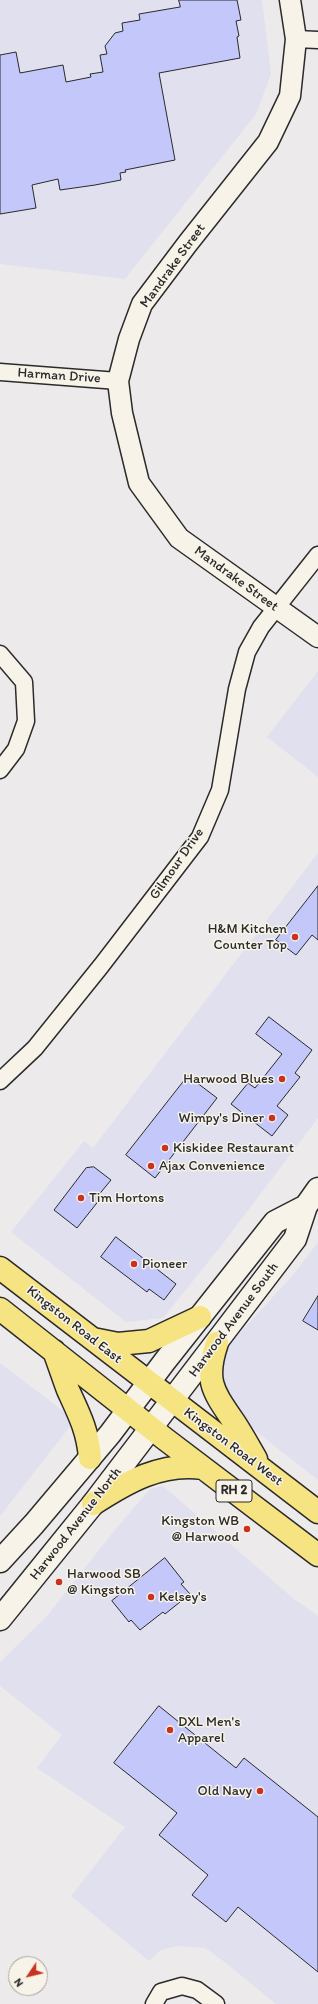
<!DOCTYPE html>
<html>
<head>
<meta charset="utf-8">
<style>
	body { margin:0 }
	#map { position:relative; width:318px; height:2004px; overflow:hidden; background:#edeaeb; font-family:Itim,sans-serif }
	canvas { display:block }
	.north { position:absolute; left:8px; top:1956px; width:40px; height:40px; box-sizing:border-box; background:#f7f3e8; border:1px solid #a5a39c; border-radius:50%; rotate:235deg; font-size:11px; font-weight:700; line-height:16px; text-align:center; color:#2b2b2b }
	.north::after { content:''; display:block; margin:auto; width:14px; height:18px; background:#c8321e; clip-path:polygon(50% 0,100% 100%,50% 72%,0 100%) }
</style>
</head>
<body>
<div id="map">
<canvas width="318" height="2004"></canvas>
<div class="north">N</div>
</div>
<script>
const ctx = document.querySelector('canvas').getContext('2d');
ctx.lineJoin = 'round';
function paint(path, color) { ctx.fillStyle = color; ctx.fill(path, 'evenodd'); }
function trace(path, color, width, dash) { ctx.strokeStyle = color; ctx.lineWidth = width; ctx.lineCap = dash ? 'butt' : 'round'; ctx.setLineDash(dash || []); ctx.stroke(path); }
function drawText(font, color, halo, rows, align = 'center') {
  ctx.font = font + ' Itim,sans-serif'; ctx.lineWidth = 3; ctx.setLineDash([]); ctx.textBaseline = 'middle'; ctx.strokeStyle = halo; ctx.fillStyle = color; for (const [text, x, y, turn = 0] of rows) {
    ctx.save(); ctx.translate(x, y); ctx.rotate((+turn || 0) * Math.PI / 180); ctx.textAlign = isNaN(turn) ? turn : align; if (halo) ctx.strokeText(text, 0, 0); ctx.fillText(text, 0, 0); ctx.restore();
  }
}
paint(new Path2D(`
	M0 0H262L271 74 256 114 125 279 0 264Z
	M318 671V777L267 737Z
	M318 853V1118L221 1246 163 1318 126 1322 11 1232 84 1141 93 1148Z
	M318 1242V1480L239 1418 218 1380 226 1348 293 1275Z
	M0 1363 75 1420 0 1516Z
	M163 1486 294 1599 318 1616V2004H276L226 1963 205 1948 177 1946 161 1950 149 1961 71 1896 125 1827 37 1768 62 1735 0 1686V1662L47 1616 110 1536 150 1489Z`), '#e0e0ef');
const building = new Path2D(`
	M179 0H237L241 20 236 21 239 36 237 37 240 58 159 73 175 160 125 170 126 172 120 173 121 180 95 185 60 190 58 179 32 185 36 208 0 214V55L16 52 20 73 63 65 66 82 91 77 90 74 103 72 100 55 107 54 105 46 115 33 123 31 122 23 140 20 139 14 180 7Z
	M318 886V940L312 935 296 955 276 940Z
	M269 1017 312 1050 295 1073 300 1077 277 1106 288 1115 272 1136 231 1104 248 1083 255 1088 282 1054 256 1034Z
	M188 1076 217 1098 155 1178 126 1155Z
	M94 1167 111 1180 97 1197 100 1199 77 1228 54 1210 86 1168Z
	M116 1237 176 1284 164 1300 149 1289 147 1292 101 1257Z
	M318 1296V1330L303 1321Z
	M165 1558 184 1582 181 1584 190 1594 165 1614 163 1612 140 1630 131 1620 129 1622 112 1601Z
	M159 1706 236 1768 244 1758 318 1817V1972L238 1907 226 1922 192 1895 208 1875 159 1835 177 1813 114 1763Z`);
paint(building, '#c3c7f9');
trace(building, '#2b2b2b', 1);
const minor = new Path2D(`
	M296 39 318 40
	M0 372 118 381
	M0 654 24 682 26 721 16 749 0 770
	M0 1081 35 1048 101 966 200 837 220 790 237 689 247 652 261 627 318 555
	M154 2004 161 1992 182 1986 197 1990 216 2004`);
const tertiary = new Path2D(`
	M290 0 296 39 290 96 268 142 188 243 142 304 129 339 118 381 122 413 139 483 179 538 318 637`);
const secondary = new Path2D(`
	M0 1561 34 1524 110 1434 165 1361 275 1222 306 1206
	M0 1619 93 1504 295 1239 306 1206 318 1189`);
const primary = new Path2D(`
	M0 1268 318 1512
	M0 1309 165 1439 318 1555
	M93 1339 118 1344 149 1341 200 1317
	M217 1343C204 1381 213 1391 234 1422 242 1434 249 1447 256 1459
	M54 1351C59 1364 63 1377 68 1390 79 1414 88 1431 90 1458
	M93 1504C127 1482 161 1462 203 1468`);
trace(minor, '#2b2b2b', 19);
trace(tertiary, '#2b2b2b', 23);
trace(secondary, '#2b2b2b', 25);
trace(primary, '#2b2b2b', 25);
trace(minor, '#f7f3e8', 16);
trace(tertiary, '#f7f3e8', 20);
trace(secondary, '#f7f3e8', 22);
trace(primary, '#f6e381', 22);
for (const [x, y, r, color] of [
	[295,937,4,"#c8321e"],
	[282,1079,4,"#c8321e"],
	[272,1118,4,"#c8321e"],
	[165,1148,4,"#c8321e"],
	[151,1166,4,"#c8321e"],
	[81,1198,4,"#c8321e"],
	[134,1264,4,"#c8321e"],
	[247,1529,4,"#c8321e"],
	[59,1582,4,"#c8321e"],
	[151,1597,4,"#c8321e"],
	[170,1730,4,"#c8321e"],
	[260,1791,4,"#c8321e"]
]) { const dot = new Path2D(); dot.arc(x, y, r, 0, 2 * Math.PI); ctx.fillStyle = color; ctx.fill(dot); trace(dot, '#f7f3e8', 1.5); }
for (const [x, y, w] of [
	[234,1491,36]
]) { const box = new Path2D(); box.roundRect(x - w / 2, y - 11, w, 22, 3); ctx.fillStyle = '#f7f3e8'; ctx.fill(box); trace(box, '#2b2b2b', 1); }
drawText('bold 13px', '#2b2b2b', null, [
	["RH 2",234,1491]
]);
drawText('14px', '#2b2b2b', '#f7f3e8', [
	["Mandrake Street",173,266,-54],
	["Harman Drive",59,376,4],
	["Mandrake Street",236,579,36],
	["Gilmour Drive",177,864,-55],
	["Harwood Avenue South",234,1320,-53],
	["Kingston Road East",74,1325,38],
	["Kingston Road West",233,1447,37],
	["Harwood Avenue North",76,1524,-52]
]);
drawText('14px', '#2b2b2b', '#f7f3e8', [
	["H&M Kitchen",287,929,"right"],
	["Counter Top",287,945,"right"],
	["Harwood Blues",274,1079,"right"],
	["Wimpy's Diner",264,1118,"right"],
	["Kiskidee Restaurant",173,1148],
	["Ajax Convenience",159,1166],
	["Tim Hortons",89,1198],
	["Pioneer",142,1264],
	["Kingston WB",239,1521,"right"],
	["@ Harwood",239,1537,"right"],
	["Harwood SB",67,1574],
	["@ Kingston",67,1590],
	["Kelsey's",159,1597],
	["DXL Men's",178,1722],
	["Apparel",178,1738],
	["Old Navy",252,1791,"right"]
], 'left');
</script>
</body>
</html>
